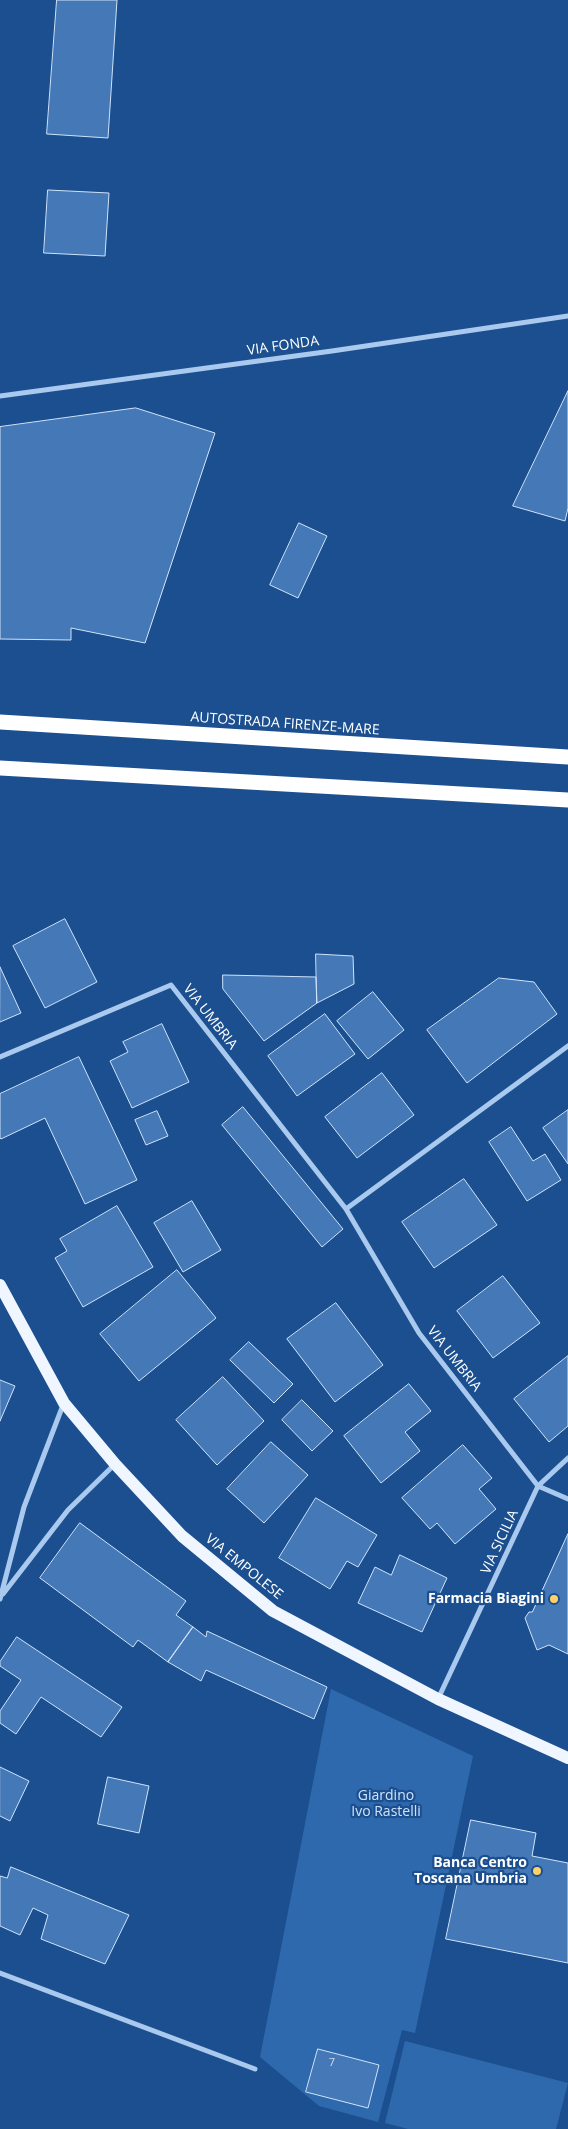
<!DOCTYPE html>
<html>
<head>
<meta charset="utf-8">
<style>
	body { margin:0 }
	canvas { display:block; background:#1b4f8f }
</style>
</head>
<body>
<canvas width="568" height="2129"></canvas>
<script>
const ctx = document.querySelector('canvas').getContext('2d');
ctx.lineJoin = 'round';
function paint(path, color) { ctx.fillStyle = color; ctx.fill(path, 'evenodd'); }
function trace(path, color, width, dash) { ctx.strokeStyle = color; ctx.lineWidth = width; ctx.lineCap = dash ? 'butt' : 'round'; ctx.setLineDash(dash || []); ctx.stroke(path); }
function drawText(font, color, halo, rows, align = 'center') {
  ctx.font = font + ' "Open Sans",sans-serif'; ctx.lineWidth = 4.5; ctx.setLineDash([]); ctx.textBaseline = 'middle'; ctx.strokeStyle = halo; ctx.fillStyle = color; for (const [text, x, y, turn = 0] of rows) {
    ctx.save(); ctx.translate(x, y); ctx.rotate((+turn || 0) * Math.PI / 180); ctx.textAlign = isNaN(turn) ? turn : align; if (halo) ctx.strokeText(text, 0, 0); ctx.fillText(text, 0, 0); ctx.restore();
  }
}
paint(new Path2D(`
	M331 1689 473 1756 415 2033 402 2030 378 2122 319 2106 260 2057Z
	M405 2041 568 2083 556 2129H408L385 2123Z`), '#2e69ad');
const building = new Path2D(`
	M57 0H117L108 138 47 134Z
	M48 190 109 193 105 256 44 253Z
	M568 391V508L565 521 513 506Z
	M136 408 215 433 145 643 71 628V640L0 639V427Z
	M299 523 327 536 298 598 270 585Z
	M65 919 97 982 45 1008 13 946Z
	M316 954 353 956 354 984 317 1003Z
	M0 967 21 1013 0 1022Z
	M223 975 316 977 317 1003 264 1041 223 989Z
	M499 978 534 982 557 1014 467 1083 427 1030Z
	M373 992 404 1030 368 1059 337 1021Z
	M325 1014 355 1054 297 1096 268 1056Z
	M162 1024 189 1082 132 1108 110 1061 128 1052 123 1042Z
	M79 1057 137 1180 85 1204 45 1118 1 1139 0 1138V1094Z
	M382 1073 414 1115 357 1158 325 1117Z
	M243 1107 343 1229 322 1247 222 1125Z
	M568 1110V1164L543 1128Z
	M157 1111 168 1136 146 1145 135 1120Z
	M511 1127 533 1161 545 1154 561 1180 527 1201 489 1142Z
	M464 1179 497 1225 434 1268 402 1222Z
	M192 1201 221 1250 183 1272 154 1223Z
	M117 1206 153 1267 83 1307 55 1258 67 1251 60 1239Z
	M177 1270 216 1318 139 1381 100 1334Z
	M503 1276 540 1323 493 1358 457 1311Z
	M336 1303 383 1365 335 1402 287 1339Z
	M249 1342 293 1384 274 1403 230 1360Z
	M568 1356V1426L549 1442 514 1399Z
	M223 1377 264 1421 217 1465 176 1420Z
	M0 1380 15 1386 0 1421Z
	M409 1384 431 1411 405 1432 420 1451 381 1483 344 1436Z
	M302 1400 333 1431 312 1451 282 1420Z
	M271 1442 308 1475 264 1523 227 1489Z
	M463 1445 492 1478 479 1489 496 1509 455 1544 437 1523 430 1529 402 1498Z
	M316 1498 377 1535 358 1567 347 1561 330 1589 279 1558Z
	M80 1523 186 1601 176 1615 193 1627 168 1662 138 1640 133 1647 40 1578Z
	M568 1534V1654L549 1645 537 1650 525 1618 529 1612H532Z
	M400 1555 447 1578 422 1632 358 1603 375 1567 391 1575Z
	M193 1627 206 1637 207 1631 327 1687 314 1719 206 1670 201 1681 168 1662Z
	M17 1637 122 1707 101 1737 41 1697 16 1734 0 1723V1711L21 1680 0 1666V1662Z
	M0 1767 29 1781 10 1821 0 1816Z
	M108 1777 149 1786 139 1833 98 1824Z
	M471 1820 536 1833 532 1856 568 1863V1963L446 1939Z
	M11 1867 129 1915 105 1964 41 1939 48 1915 33 1908 20 1935 0 1926V1876L7 1878Z
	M318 2049 379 2065 368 2108 306 2092Z`);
paint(building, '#4478b7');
trace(building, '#cfe3fa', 1);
trace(new Path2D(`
	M0 396 332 351 568 316
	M0 1057 171 985 346 1209 419 1333 538 1486 568 1499
	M346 1209 568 1046
	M3 1594 68 1510 115 1464
	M0 1599 24 1507 63 1405
	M438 1699 538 1486 568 1458
	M0 1973 255 2069`), '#a9c9ee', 5);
trace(new Path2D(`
	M0 1285 64 1403 115 1464 182 1536 273 1611 438 1699 568 1758`), '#f0f6ff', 12);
trace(new Path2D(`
	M0 722 568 757
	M0 768 568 800`), '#fff', 15);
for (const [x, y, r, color] of [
	[554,1599,5,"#ffd166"],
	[537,1871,5,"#ffd166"]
]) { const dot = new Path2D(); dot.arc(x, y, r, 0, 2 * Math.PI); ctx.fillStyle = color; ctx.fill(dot); trace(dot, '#1b4f8f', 2); }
drawText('11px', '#d0dded', null, [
	["7",332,2063]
]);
drawText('14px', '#fff', '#1b4f8f', [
	["VIA FONDA",283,346,-8],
	["AUTOSTRADA FIRENZE-MARE",285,724,4],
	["VIA UMBRIA",210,1017,52],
	["VIA UMBRIA",454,1359,52],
	["VIA SICILIA",500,1542,-65],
	["VIA EMPOLESE",244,1567,39]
]);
drawText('bold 14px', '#fff', '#1b4f8f', [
	["Farmacia Biagini",544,1599],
	["Banca Centro",527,1863],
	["Toscana Umbria",527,1879]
], 'right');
drawText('14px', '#cfe3fa', '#1b4f8f', [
	["Giardino",386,1796],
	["Ivo Rastelli",386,1812]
]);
</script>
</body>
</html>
